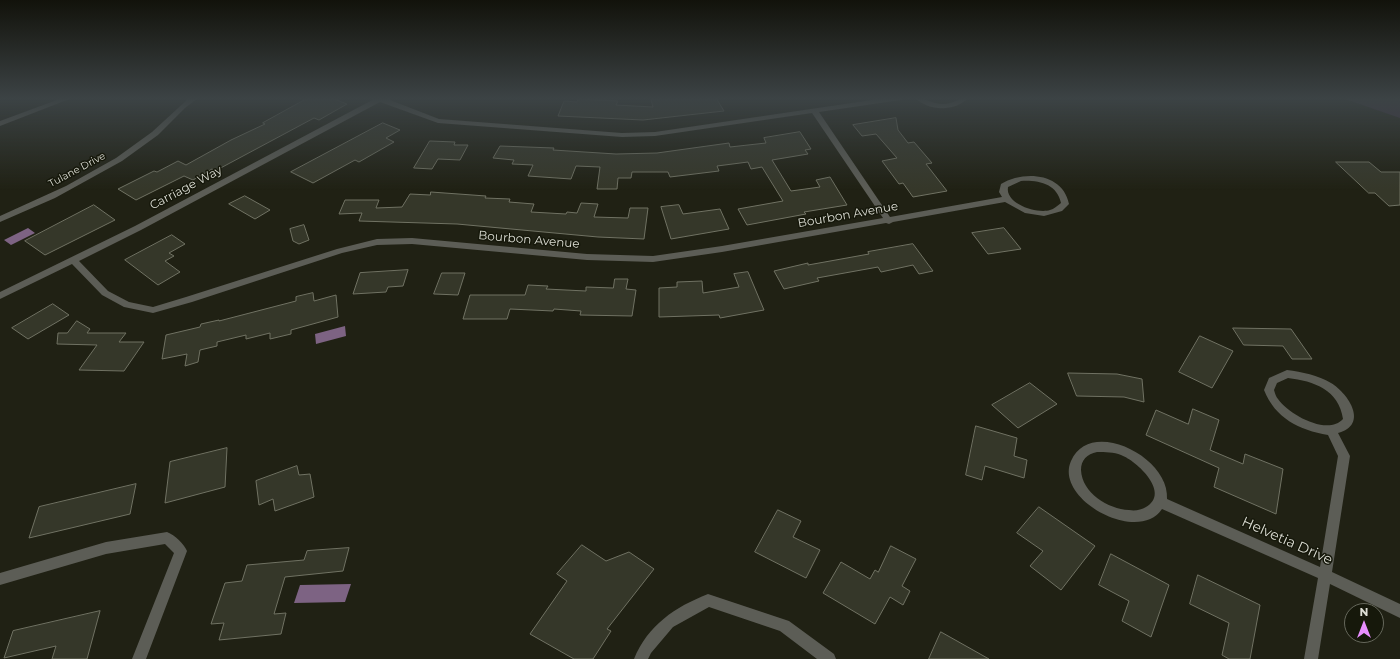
<!DOCTYPE html>
<html>
<head>
<meta charset="utf-8">
<style>
	body { margin:0 }
	#map { position:relative; width:1400px; height:659px; overflow:hidden; background:#202114; font-family:Montserrat,sans-serif }
	canvas { display:block }
	.north { position:absolute; left:1344px; top:603px; width:40px; height:40px; box-sizing:border-box; background:#16180b; border:1px solid #66685c; border-radius:50%; rotate:0deg; font-size:11px; font-weight:700; line-height:16px; text-align:center; color:#dedfd6 }
	.north::after { content:''; display:block; margin:auto; width:14px; height:18px; background:#e88eff; clip-path:polygon(50% 0,100% 100%,50% 72%,0 100%) }
</style>
</head>
<body>
<div id="map">
<canvas width="1400" height="659"></canvas>
<div class="north">N</div>
</div>
<script>
const ctx = document.querySelector('canvas').getContext('2d');
ctx.lineJoin = 'round';
function paint(path, color) { ctx.fillStyle = color; ctx.fill(path, 'evenodd'); }
function trace(path, color, width, dash) { ctx.strokeStyle = color; ctx.lineWidth = width; ctx.lineCap = dash ? 'butt' : 'round'; ctx.setLineDash(dash || []); ctx.stroke(path); }
function drawText(font, color, halo, rows, align = 'center') {
  ctx.font = font + ' Montserrat,sans-serif'; ctx.lineWidth = 3; ctx.setLineDash([]); ctx.textBaseline = 'middle'; ctx.strokeStyle = halo; ctx.fillStyle = color; for (const [text, x, y, turn = 0] of rows) {
    ctx.save(); ctx.translate(x, y); ctx.rotate((+turn || 0) * Math.PI / 180); ctx.textAlign = isNaN(turn) ? turn : align; if (halo) ctx.strokeText(text, 0, 0); ctx.fillText(text, 0, 0); ctx.restore();
  }
}
paint(new Path2D(`
	M1342 98H1400V118Z`), '#402d45');
paint(new Path2D(`
	M28 228 35 233 11 245 4 240Z
	M345 326 346 336 316 344 315 334Z
	M351 584 345 602 294 603 300 585Z`), '#7d6383');
const building = new Path2D(`
	M308 98H332L347 104 319 120 314 118 215 171 212 169 193 180 184 176 136 200 118 189 154 171 157 172 178 161 186 165 231 140 265 124 263 123Z
	M666 98H716L724 111 643 120 558 116 564 101 577 102 578 99 618 101 616 105 653 107 651 100Z
	M896 118 898 130 908 143 914 142 932 163 926 164 947 191 913 197 903 183 899 184 882 161 897 158 876 134 862 136 853 125Z
	M383 123 400 130 386 138 394 142 359 162 355 160 313 183 291 172Z
	M800 132 811 149 805 150 808 154 772 160 791 191 820 187 816 180 830 177 847 205 804 212 806 214 747 225 738 209 783 201 762 167 751 169 748 162 717 166 719 171 670 177 668 172H632L631 178H618L617 189H597L600 167 576 166 571 179 528 176 533 165 512 164 514 160 493 158 500 146 554 148 553 150 616 154 657 153 729 143 730 147 766 143 764 138Z
	M430 141 455 142 454 145H468L460 160 438 159 432 169 414 168Z
	M1336 162H1369L1381 172H1400V205L1389 206 1375 193H1369Z
	M431 192 486 196 485 198 510 199 509 202 534 204 531 212 566 214 567 212 577 213 581 203 598 204 594 217 628 218 630 208H648L644 239 598 237 457 224 359 221 362 213 339 214 345 200H379L376 208 402 207 410 194 430 195Z
	M245 196 270 210 255 219 229 204Z
	M94 205 115 220 45 255 25 241Z
	M679 205 683 214 720 209 729 229 671 239 661 207Z
	M304 225 309 240 299 244 293 241 290 229Z
	M1004 228 1021 249 988 254 972 233Z
	M172 235 185 244 169 253 174 256 165 261 180 272 158 285 125 260Z
	M913 244 933 271 919 274 913 265 881 272 878 267 817 278 819 281 784 289 774 271 808 263V265L869 254 868 252Z
	M408 270 403 286 388 287 386 292 353 294 360 273Z
	M748 272 764 310 720 318 719 315 659 317V288L677 287V282L702 281 703 293 739 287 734 274Z
	M442 273H465L458 295 434 294Z
	M615 279H628L626 289 636 290 632 316 580 315 581 311 554 309 553 311 510 309 507 319H463L470 295H525L528 285 548 286 546 289 586 291V287L613 288Z
	M313 293 314 301 336 295 338 317 291 330V334L270 339V333L246 339V335L217 342V346L200 350 198 362 185 366 187 354 162 359 166 335 200 327 201 324 219 320V321L296 301V297Z
	M53 304 69 315 28 339 12 328Z
	M77 321 90 329 87 333H126L119 342H144L124 371 79 370 97 345 57 344 58 333H67Z
	M1233 328 1291 329 1312 359H1292L1283 346 1244 345Z
	M1200 336 1233 351 1212 388 1179 372Z
	M1068 373 1117 374 1142 379 1144 402 1124 397 1077 396Z
	M1030 383 1057 404 1018 428 992 405Z
	M1193 409 1219 420 1210 450 1243 464 1245 454 1283 469 1276 514 1214 487 1219 468 1146 435 1156 410 1188 424Z
	M976 426 1017 438 1014 456 1027 460 1024 478 985 466 982 480 966 475Z
	M227 448 225 487 165 503 170 462Z
	M297 466 299 475 310 474 314 497 275 511 273 499 259 505 256 481Z
	M136 484 130 514 29 538 39 507Z
	M1039 507 1095 546 1061 590 1030 566 1043 551 1017 533Z
	M778 510 801 521 793 537 820 550 806 578 755 552Z
	M582 545 606 561 629 552 654 569 607 629 611 631 593 659H574L530 634 567 581 557 574Z
	M891 546 916 559 902 586 910 591 903 605 890 597 875 624 823 593 841 562 870 579 875 570 878 572Z
	M349 548 343 571 285 577 274 614 286 613 281 634 219 640 224 623 211 624 225 583 242 581 247 565 304 560 307 551Z
	M1111 554 1169 585 1151 637 1122 621 1129 601 1099 585Z
	M1198 575 1260 605 1250 659H1229L1222 655 1229 623 1190 604Z
	M100 611 87 659H52L56 646 4 658 13 631Z
	M941 632 989 659H929Z`);
paint(building, '#353729');
trace(building, '#707263', 1);
paint(new Path2D(`
	M62 98H72L0 126V121Z
	M189 98H198L185 108 158 135 122 161 55 198 0 222V216L66 186 116 158 152 132Z
	M376 98H385L439 119 622 133 655 132 885 98H904L901 100 819 112 890 217 1002 197 999 192 1001 184C1024 170 1063 173 1069 204L1062 211 1044 216 1025 213 1005 202 893 222 889 224 886 223 722 252 653 262 587 260 412 244 377 245 342 253 192 302 153 313 124 307 102 295 72 264 0 299V292L135 226ZM380 102 438 123 622 137 655 136 812 113 883 218 722 246 653 256 587 254 412 238 377 239 337 249 186 297 153 307 129 302 108 291 79 261 141 230ZM1021 181C1039 180 1057 184 1061 203 1057 206 1054 209 1050 210 1037 214 1005 204 1008 187Z
	M915 98C925 98 933 104 943 104 953 104 959 98 968 98 955 112 928 111 915 98Z
	M1287 370C1302 372 1318 375 1331 383 1349 394 1369 425 1338 433L1350 456 1332 572 1400 604V618L1330 584 1318 659H1304L1318 578 1162 509C1138 545 1054 499 1071 461 1090 417 1170 457 1167 499L1320 567 1338 456 1328 435C1299 430 1275 418 1264 390L1269 378ZM1288 378C1314 381 1339 390 1343 419 1328 436 1289 415 1278 399 1276 397 1275 393 1274 390L1277 383ZM1097 452C1105 452 1114 452 1121 455 1137 461 1171 493 1146 507 1141 510 1135 511 1129 510 1108 509 1082 493 1081 470 1081 460 1087 454 1097 452Z
	M167 532C175 535 184 544 187 551L146 659H132L174 553 165 544 106 554 0 585V573L106 542Z
	M708 594 789 621 834 654 836 659H817L780 631 709 607 673 627 651 653 648 659H634C648 625 675 607 708 594Z`), '#5c5d56');
const sky = ctx.createLinearGradient(0, 0, 0, 190);
sky.addColorStop(0, '#12120b');
sky.addColorStop(0.52, '#3c4345');
sky.addColorStop(1, '#3c434500');
ctx.fillStyle = sky;
ctx.fillRect(0, 0, 1400, 190);
drawText('10px', '#dedfd6', '#16180b', [
	["Tulane Drive",77,170,-28]
]);
drawText('12px', '#dedfd6', '#16180b', [
	["Carriage Way",186,188,-28],
	["Bourbon Avenue",848,215,-10],
	["Bourbon Avenue",529,240,5]
]);
drawText('14px', '#dedfd6', '#16180b', [
	["Helvetia Drive",1287,541,24]
]);
</script>
</body>
</html>
